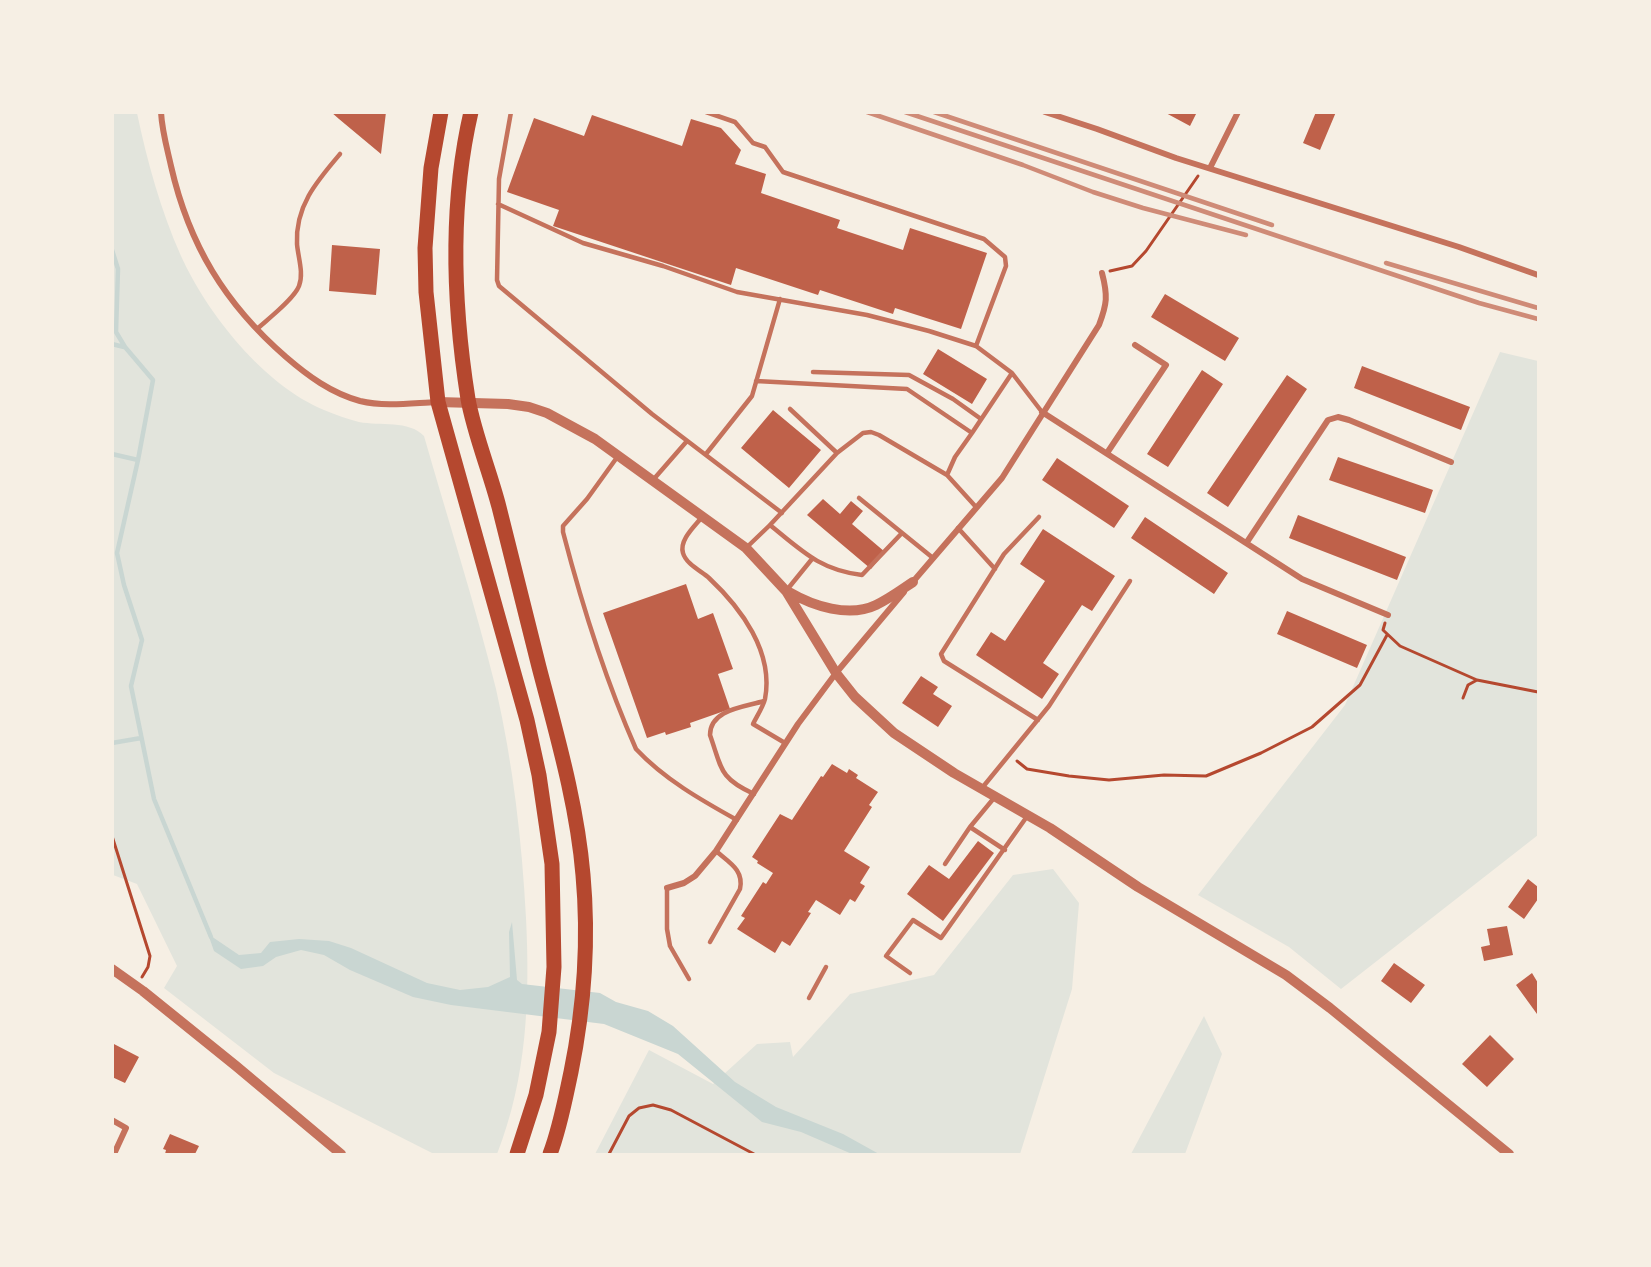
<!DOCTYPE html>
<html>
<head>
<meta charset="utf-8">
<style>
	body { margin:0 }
	#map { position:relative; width:1651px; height:1267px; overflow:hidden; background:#f6efe4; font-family:"Work Sans",sans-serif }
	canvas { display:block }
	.frame { position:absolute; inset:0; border:114px solid #f6efe4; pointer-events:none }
</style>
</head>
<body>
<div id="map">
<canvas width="1651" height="1267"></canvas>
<div class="frame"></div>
</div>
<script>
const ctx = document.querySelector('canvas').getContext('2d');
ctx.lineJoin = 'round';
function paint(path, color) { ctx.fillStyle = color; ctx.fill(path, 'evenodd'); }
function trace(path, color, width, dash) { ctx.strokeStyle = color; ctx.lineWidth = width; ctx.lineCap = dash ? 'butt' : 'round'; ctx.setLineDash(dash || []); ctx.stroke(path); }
paint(new Path2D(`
	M112 113H137C147 161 161 211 181 256 208 315 264 385 324 410 336 415 347 419 359 422 380 426 409 420 424 436 448 520 475 604 496 689 513 764 522 841 526 918 530 999 527 1078 497 1154H434L274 1073 164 988 177 966 137 884 113 875Z
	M1500 352 1538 361V835L1341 989 1289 947 1198 895 1345 705Z
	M1053 869 1079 903 1072 989 1020 1154H595L649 1050 713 1084 757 1044 790 1042 793 1057 850 994 934 975 1013 875Z
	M1204 1016 1222 1054 1185 1154H1131Z`), '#e2e4dc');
paint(new Path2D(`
	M512 922 517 980 522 984 600 993 616 1002 648 1011 673 1026 735 1082 776 1107 843 1134 879 1154H852L801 1132 762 1122 678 1054 604 1024 451 1005 413 997 350 970 324 955 301 950 276 957 263 966 241 969 214 951 208 934 239 955 261 953 270 942 299 939 329 941 351 948 427 983 460 990 488 987 510 977 509 932Z`), '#c9d6d2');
trace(new Path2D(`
	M112 250 118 269 116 332 125 347 153 380 138 460 117 553 124 585 142 640 131 686 154 799 211 937
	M112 344 124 347
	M112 454 138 460
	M112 743 141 738`), '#c9d6d2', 4.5);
paint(new Path2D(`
	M331 112H386L381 154 339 119Z
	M1164 112H1197L1190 126Z
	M1316 112H1336L1320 150 1303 143Z
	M592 115 682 146 691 119 721 128 741 150 735 164 766 174 761 193 840 220 837 228 903 250 910 228 987 253 961 329 895 308 893 314 820 290 818 295 736 268 731 285 553 226 559 210 507 192 534 118 584 136Z
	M332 245 380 249 376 295 329 291Z
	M1165 294 1239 338 1225 361 1151 317Z
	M938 349 987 379 972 404 923 374Z
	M1362 366 1470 407 1461 430 1354 388Z
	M1202 370 1223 384 1168 467 1147 454Z
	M1287 375 1307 389 1228 507 1207 493Z
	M773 410 821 450 789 488 741 448Z
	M1338 457 1433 490 1425 513 1329 480Z
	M1057 458 1129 506 1114 528 1042 480Z
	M823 499 840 514 851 501 863 511 852 524 885 552 871 569 807 515Z
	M1298 515 1406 557 1397 580 1289 538Z
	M1145 517 1228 573 1214 594 1131 538Z
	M1043 529 1115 576 1092 611 1082 605 1043 663 1059 674 1042 699 976 655 991 632 1005 641 1045 581 1020 564Z
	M686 584 698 619 713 613 733 669 718 674 730 709 690 723 691 727 666 735 665 732 647 738 603 613Z
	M1287 611 1367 645 1357 668 1277 634Z
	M921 676 938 687 933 694 952 706 938 727 902 703Z
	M832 764 847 773 849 769 858 775 856 778 878 792 869 805 872 807 844 851 870 867 860 883 865 886 855 902 850 899 840 915 816 900 808 912 811 913 790 946 782 941 775 953 737 929 745 918 741 916 763 882 766 884 773 873 757 863 758 861 752 857 780 814 792 820 821 776 823 777Z
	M978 841 994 853 943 921 907 894 929 865 949 879Z
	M1528 879 1538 887V899L1524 919 1508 907Z
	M1507 926 1513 955 1484 961 1481 947 1490 945 1487 929Z
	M1394 963 1425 985 1411 1003 1381 981Z
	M1532 973 1538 983V1013L1537 1014 1516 985Z
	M1490 1035 1514 1059 1487 1087 1462 1064Z
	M112 1043 139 1057 125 1083 112 1077Z
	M170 1134 199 1146 195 1154H165L166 1150 163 1149Z`), '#bf614a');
trace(new Path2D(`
	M1110 271 1132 266 1146 251 1198 176
	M1385 623 1383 630 1400 646 1477 680
	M1463 698 1468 685 1477 680 1538 692
	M1017 761 1027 769 1069 776 1109 780 1164 775 1206 776 1261 753 1312 727 1360 685 1387 635
	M112 836 150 956 148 967 142 977
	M609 1154 629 1116 639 1108 653 1105 671 1110 754 1154`), '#b5482f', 3);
trace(new Path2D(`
	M511 112 499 179 497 280 499 286 652 414 782 513
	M706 112 735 122 753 143 765 147 783 172 984 239 1005 257 1006 266 976 346
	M498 204 583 243 663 266 737 292 867 315 929 331 976 346 1012 373 1042 412
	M257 329C268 319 294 299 299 286 304 273 298 257 297 244 295 206 317 181 340 154
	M813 372 909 375 953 399 981 419
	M756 381 907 389 972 433 1012 373
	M790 409 837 453
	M972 433 955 457 947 475 976 507
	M706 454 752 396 780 299
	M618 456 587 499 563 526V532C582 605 605 679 636 749 664 779 701 800 737 820
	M653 480 687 441
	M859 498 933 558
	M702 517C695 526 679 540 683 553 686 564 701 571 709 578 741 608 774 652 765 699 763 707 757 716 753 724L785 743
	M770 525C802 551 820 570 862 575L901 534
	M958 528 995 569
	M746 548 770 525 837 453 863 433 871 432 879 435 947 475
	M786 591 812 559
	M1038 720 944 661 941 654 1004 554 1039 517
	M982 788 1049 706 1130 581
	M754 794C719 778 722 769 710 735 710 709 745 707 764 701
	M970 827 1005 850
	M945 864 970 827 994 798
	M667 888V929L670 946 689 979
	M710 942 740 889C744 870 730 863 716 851
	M910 973 886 956 913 920 941 938 1028 815
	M809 998 826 967`), '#c5725c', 4.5);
trace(new Path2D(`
	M161 112C162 131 167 148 171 166 189 245 225 304 286 357 308 376 331 393 360 401 385 407 412 403 437 402
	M1045 112 1097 129 1176 158 1459 247 1538 275
	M1210 168 1238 112
	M1042 412 1302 579 1388 615
	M1107 453 1166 365 1135 345
	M1247 542 1328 420 1338 417 1349 420 1451 462
	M911 584 1002 478 1099 325C1107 304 1108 296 1102 273
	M667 888 684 883 695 876 716 851 798 724 836 673 904 592
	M112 1120 126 1128 114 1154`), '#c5725c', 6);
trace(new Path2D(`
	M438 402 508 404 529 407 547 413 595 439 746 548 786 591 836 673 855 697 894 733 954 773 1050 828 1138 887 1286 975 1330 1008 1509 1154
	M789 592C813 606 849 618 876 605 889 599 901 590 913 582
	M112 969 143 991 236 1066 341 1154`), '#c5725c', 10);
trace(new Path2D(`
	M441 112 431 168 425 248 426 292 438 402 527 720 539 775 552 864 554 967 549 1032 536 1095 517 1154
	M471 112C449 207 453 304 468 399 474 433 490 472 499 507 512 560 526 613 539 667 557 736 577 804 583 875 589 941 584 1008 571 1072 565 1100 560 1128 550 1154`), '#b5482f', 15);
trace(new Path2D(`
	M867 112 1023 165 1093 192 1143 208 1246 235
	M905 112 1479 303 1538 319
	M934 112 1272 225
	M1386 263 1538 308`), '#cf8b77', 4.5);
</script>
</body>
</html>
